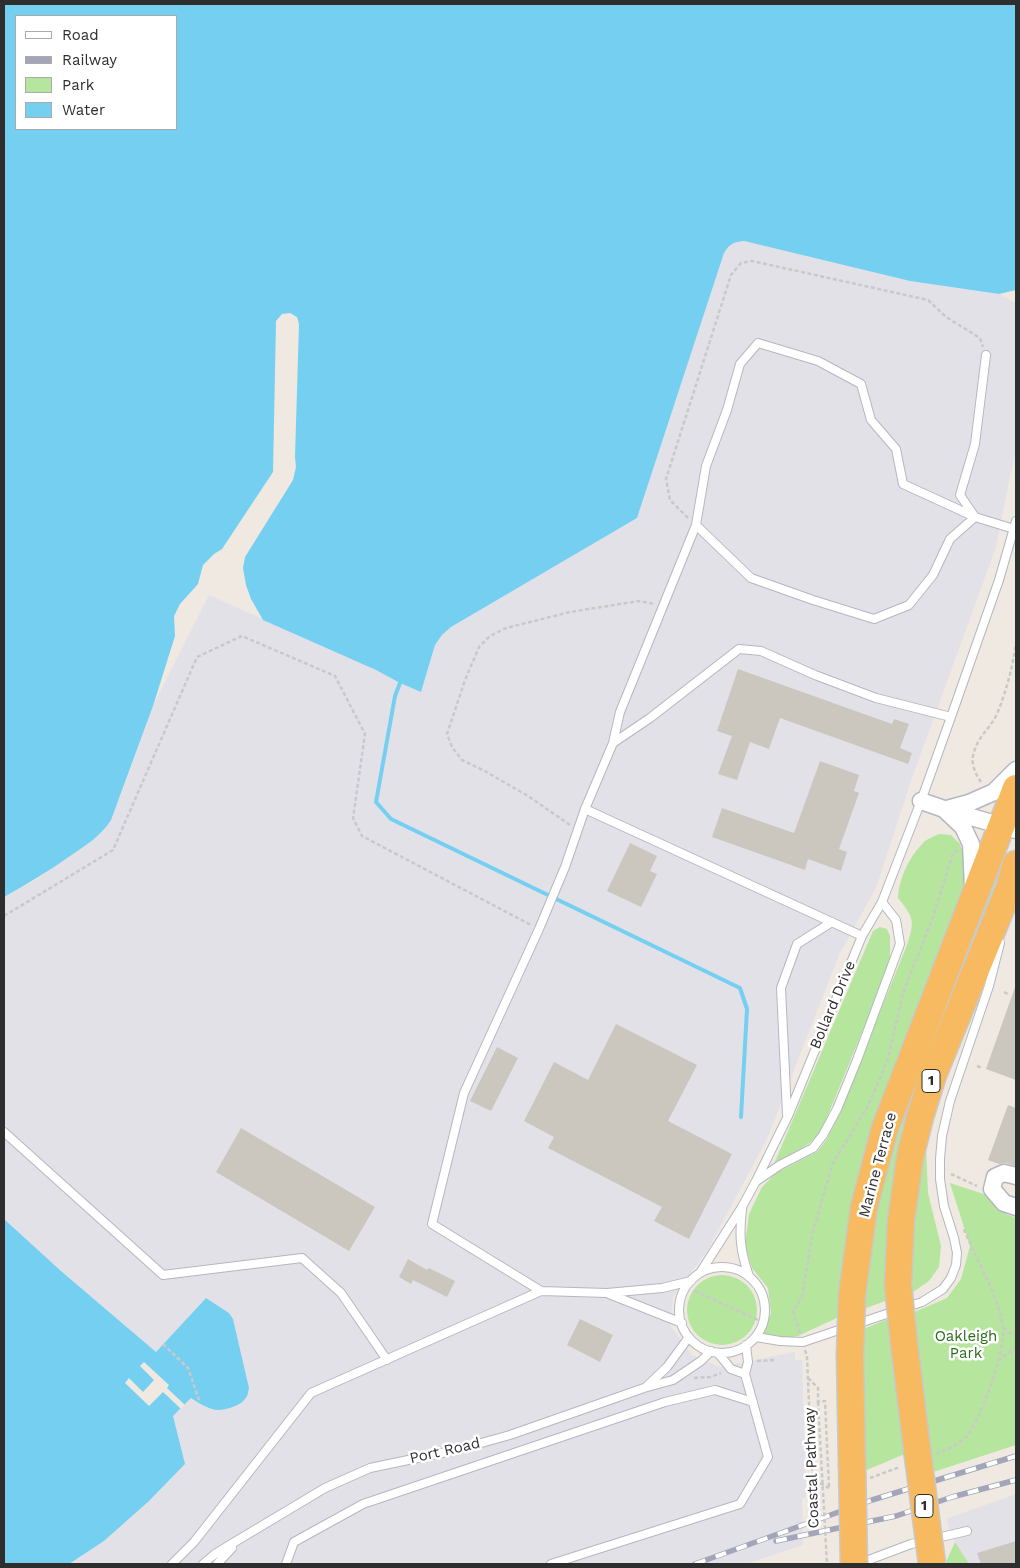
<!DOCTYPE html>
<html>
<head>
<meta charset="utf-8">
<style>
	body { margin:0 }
	#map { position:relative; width:1020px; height:1568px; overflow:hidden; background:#efe9e1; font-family:"Work Sans",sans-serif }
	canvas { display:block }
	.frame { position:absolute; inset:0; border:5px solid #2e2e2e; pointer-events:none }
	.legend { position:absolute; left:15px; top:15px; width:162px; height:115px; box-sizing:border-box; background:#fff; border:1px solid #ababab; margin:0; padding:6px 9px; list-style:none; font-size:15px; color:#2e2e2e }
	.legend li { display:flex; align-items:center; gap:10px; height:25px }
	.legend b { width:25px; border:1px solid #ababab }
</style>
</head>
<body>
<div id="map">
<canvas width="1020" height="1568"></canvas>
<div class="frame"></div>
<ul class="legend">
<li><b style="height:6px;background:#fff"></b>Road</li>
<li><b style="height:6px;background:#a3a6b8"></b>Railway</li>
<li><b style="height:14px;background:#b6e59e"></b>Park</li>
<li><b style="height:14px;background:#75cff0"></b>Water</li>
</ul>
</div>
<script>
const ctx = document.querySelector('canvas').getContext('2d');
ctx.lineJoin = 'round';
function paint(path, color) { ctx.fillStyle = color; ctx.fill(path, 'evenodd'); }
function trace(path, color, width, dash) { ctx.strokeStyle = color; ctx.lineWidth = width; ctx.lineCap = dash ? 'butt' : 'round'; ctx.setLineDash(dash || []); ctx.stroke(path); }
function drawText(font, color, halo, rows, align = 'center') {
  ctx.font = font + ' "Work Sans",sans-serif'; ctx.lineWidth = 5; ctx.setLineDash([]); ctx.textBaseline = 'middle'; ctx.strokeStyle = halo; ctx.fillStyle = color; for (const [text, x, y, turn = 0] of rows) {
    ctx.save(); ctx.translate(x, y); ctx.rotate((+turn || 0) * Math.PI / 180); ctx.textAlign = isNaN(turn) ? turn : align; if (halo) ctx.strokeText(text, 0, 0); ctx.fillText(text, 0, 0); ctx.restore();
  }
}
paint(new Path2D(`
	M743 241 910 281 999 294 1016 303V431L1015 453 995 550 911 781 876 888 839 955 767 1139 707 1251 673 1297 670 1325 692 1355 720 1367 795 1352V1360H802L806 1497 802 1499 803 1545 746 1564H69L104 1541 149 1501 185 1464 173 1416 191 1398 213 1409H223L229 1407 249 1388 233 1319 229 1313 206 1298 156 1352 61 1271 4 1219V897L37 879 102 832 121 795 153 706 209 595 376 670 400 683 421 692 435 645 442 635 451 627 637 518 724 252 728 245 737 242Z
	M1016 1494V1564H969L955 1542 946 1519Z`), '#e3e1e8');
paint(new Path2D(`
	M939 834 951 835 960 844 965 859 964 883 936 965 843 1315 798 1336 761 1341 771 1313 768 1288 752 1268 745 1245 749 1214 762 1187 776 1173 817 1152 827 1139 837 1118 907 945C915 921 914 918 898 898 899 878 910 855 925 841 929 838 935 836 939 834Z
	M1001 858 1005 859 915 1099 888 1300 861 1310V1296L887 1154Z
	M880 927 887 929 890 936V964L821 1132 810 1143 774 1164 873 931Z
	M938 1101 926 1147 928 1193 941 1246 939 1267 929 1281 913 1292 910 1253 922 1148Z
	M950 1183 993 1197 1006 1214 1016 1218V1445L933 1472 910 1314 947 1298 961 1279 970 1246Z
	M687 1310a35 35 0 1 1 70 0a35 35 0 1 1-70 0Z
	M888 1319 907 1453 862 1472 861 1330Z
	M955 1542 969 1564H945Z`), '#b6e59e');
paint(new Path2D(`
	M4 4H1016V290L999 294 910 281 744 241C734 242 729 244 724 253L637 518 451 627 442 635 435 645 421 692 400 683 376 670 263 620 251 599 246 585 243 568 245 557 293 480 296 467 295 457 299 324 297 317 290 313 282 314 276 321 273 472 222 549 214 554 203 565 198 584 180 604 174 616 175 636 153 706 111 820C101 836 86 845 70 856 49 871 27 884 4 897ZM16 16H176V129H16Z
	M4 1219 61 1271 156 1352 206 1298 229 1313 233 1319 249 1388C248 1392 248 1396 245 1399 239 1407 221 1412 212 1409 205 1407 197 1402 191 1398L173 1416 185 1464 149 1501 104 1541 69 1564H4Z`), '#75cff0');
paint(new Path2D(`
	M144 1362 169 1385 167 1388 185 1405 181 1409 163 1392 149 1406 125 1383 129 1378 143 1392 154 1380 140 1366Z`), '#efe9e1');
trace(new Path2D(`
	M400 683 395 696 376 802 391 819 740 988 747 1009 741 1117`), '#75cff0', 4);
paint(new Path2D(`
	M738 669 892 724 894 719 909 724 900 748 912 753 908 764 780 718 769 749 750 742 737 780 718 774 732 736 717 731Z
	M820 761 859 775 854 791 859 793 839 849 847 852 841 871 808 859 805 870 712 837 722 808 794 833Z
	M630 843 657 856 650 871 657 874 641 907 607 891Z
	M1015 987H1016V1080L986 1069Z
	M616 1024 697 1065 668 1121 732 1154 689 1239 654 1221 662 1207 548 1148 554 1137 524 1121 554 1062 588 1080Z
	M497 1047 518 1058 491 1111 470 1101Z
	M1008 1105 1016 1108V1166L1006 1163 999 1164 988 1160Z
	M241 1128 375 1207 349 1251 216 1172Z
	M408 1259 427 1270 429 1268 455 1281 447 1297 413 1280 411 1284 399 1277Z
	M580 1319 613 1335 600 1362 567 1345Z
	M1016 1541V1564H981L977 1553Z`), '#cbc7bf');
const service = new Path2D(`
	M986 355 975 444 960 495 975 517 1014 529
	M613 743 620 712 696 525 706 466 727 410 740 364 758 343 818 361 861 384 871 420 896 449 903 484 975 517 950 539 933 575 909 605 874 619 813 600 751 578 696 525
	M585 809 862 936
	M787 1114 781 988 797 944 832 922
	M4 1132 163 1275 302 1258 341 1293 387 1360
	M758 1180 780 1165 813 1148 823 1135 837 1109 857 1060 900 944 896 920 882 902
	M742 1209C739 1235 740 1251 749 1276
	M679 1310a43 43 0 1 1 86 0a43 43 0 1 1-86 0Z
	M700 1273 742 1207 756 1181 788 1116 862 936 882 902 921 801 951 717 999 580 1016 521
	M541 1291 432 1224 464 1093 539 929 565 867 585 809 613 743 650 718 739 649 761 651 815 675 876 698 951 717
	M609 1294 682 1323
	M756 1337 780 1341 803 1342 922 1302 943 1289 951 1278 956 1265 957 1253 954 1238 944 1206 940 1179V1159L942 1136 950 1101 989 986 1000 943
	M718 1353 731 1369 745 1374
	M646 1387 667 1367 689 1337
	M172 1564 194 1542 311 1393 541 1291 607 1293 662 1288 691 1281
	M203 1564 215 1554 233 1543 325 1488 370 1468 456 1450 510 1435 644 1388 673 1380 701 1361 711 1351
	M217 1564 232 1548
	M286 1564 294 1542 363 1504 665 1402 715 1390 753 1402
	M551 1564 740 1504 768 1457 745 1374 748 1362 746 1345
	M858 1564 911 1544 967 1531`);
const minor = new Path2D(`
	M921 801 944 809 1016 830
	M944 809 963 827 971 844 973 887
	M947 809 969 803 994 792 1016 770
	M1016 1176 1004 1173 995 1177 992 1189 1004 1203 1016 1207`);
const trunk = new Path2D(`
	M898 1285 901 1221 910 1157 920 1117 933 1075 1009 889 1016 864
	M852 1295 864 1207 885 1128 1016 788
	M904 1343 917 1449
	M850 1355 852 1463`);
trace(service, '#b4b7c1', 10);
trace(minor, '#b4b7c1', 19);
trace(trunk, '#c9c9c9', 29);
trace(new Path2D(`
	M688 518 670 500 666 479 731 275 741 263 752 261 928 300 946 317 980 338 983 347
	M981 782C976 775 971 764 973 756 977 737 988 731 996 716 1006 693 1012 669 1016 644
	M570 825 528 796 483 770 462 760 452 747 447 734 465 680 479 647 490 636 506 628 570 612 639 601 655 604
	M4 916 113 850 197 657 242 636 335 676 365 734 353 818 362 836 531 925
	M1004 992 1008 994
	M977 1066 982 1068
	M951 1174 977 1186
	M695 1291 758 1320
	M1003 1328 1016 1337
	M800 1333 793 1311 802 1297 813 1231 833 1163 868 1106 888 1059 903 993 933 917 953 853 958 851
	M163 1344 188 1368 200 1403
	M805 1350 807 1357 812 1472 818 1482 829 1488
	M757 1361 775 1360
	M998 1361 1016 1347
	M694 1378 710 1377 721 1373
	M808 1378 818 1388V1402L825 1401 829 1488
	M936 1454C943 1451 961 1443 966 1437 981 1420 1006 1349 1003 1326 998 1296 975 1257 963 1227
	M870 1478 900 1467`), '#c9c9c9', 2.5, [4, 2.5]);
trace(service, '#fff', 8);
trace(minor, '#fff', 16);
trace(trunk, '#f8ba60', 26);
const rail = new Path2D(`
	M776 1541 896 1516 952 1497 1016 1480
	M695 1564 872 1500 1016 1456`);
trace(rail, '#a3a6b8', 5.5);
trace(rail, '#fff', 4, [11]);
const trunkBridge = new Path2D(`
	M898 1285 904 1343
	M850 1355 852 1295
	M917 1449 932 1564
	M852 1463 854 1564`);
trace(trunkBridge, '#c9c9c9', 29, []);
trace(new Path2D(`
	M818 1402 827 1564`), '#c9c9c9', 2.5, [4, 2.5]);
trace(trunkBridge, '#f8ba60', 26);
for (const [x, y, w] of [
	[931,1081,18],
	[924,1506,18]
]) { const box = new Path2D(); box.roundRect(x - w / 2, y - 11.5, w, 23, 4); ctx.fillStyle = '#fff'; ctx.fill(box); trace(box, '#2e2e2e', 1); }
drawText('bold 14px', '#2e2e2e', null, [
	["1",931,1081],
	["1",924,1506]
]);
drawText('15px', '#2e2e2e', '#fff', [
	["Bollard Drive",833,1005,-67],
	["Marine Terrace",878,1165,-75],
	["Port Road",445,1451,-13],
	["Coastal Pathway",812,1468,-92]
]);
drawText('15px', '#2c6e1b', '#fff', [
	["Oakleigh",966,1337],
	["Park",966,1354]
]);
</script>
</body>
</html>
